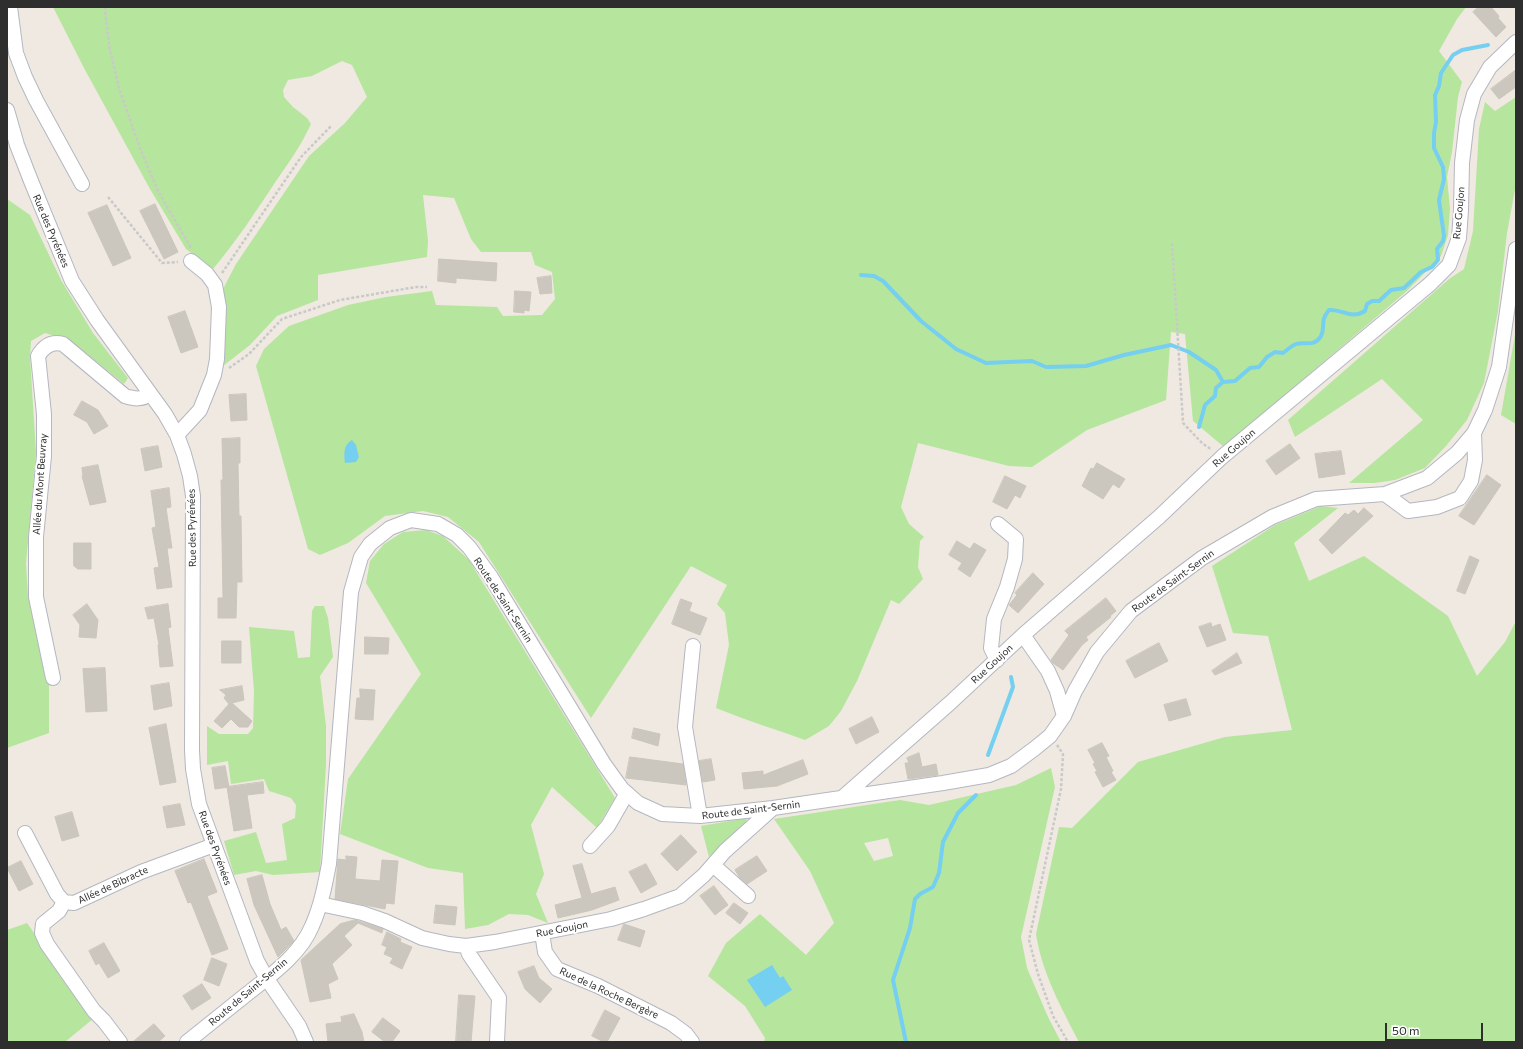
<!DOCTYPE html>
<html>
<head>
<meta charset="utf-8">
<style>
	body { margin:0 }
	#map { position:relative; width:1523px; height:1049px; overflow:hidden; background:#efe9e1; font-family:Commissioner,sans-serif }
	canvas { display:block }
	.frame { position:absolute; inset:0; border:8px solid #2e2e2e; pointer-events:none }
	.scale { position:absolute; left:1385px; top:1023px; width:98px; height:18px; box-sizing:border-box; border:2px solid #2e2e2e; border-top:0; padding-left:5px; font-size:12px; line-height:14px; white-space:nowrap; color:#2e2e2e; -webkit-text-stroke:3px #fff; paint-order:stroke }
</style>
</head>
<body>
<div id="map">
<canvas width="1523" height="1049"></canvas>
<div class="frame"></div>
<div class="scale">50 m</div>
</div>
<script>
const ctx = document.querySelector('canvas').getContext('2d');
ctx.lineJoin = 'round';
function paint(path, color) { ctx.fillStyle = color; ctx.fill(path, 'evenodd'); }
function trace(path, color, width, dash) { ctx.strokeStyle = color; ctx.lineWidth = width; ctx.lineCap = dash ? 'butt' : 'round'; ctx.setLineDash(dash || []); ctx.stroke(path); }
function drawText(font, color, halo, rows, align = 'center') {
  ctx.font = font + ' Commissioner,sans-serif'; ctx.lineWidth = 4; ctx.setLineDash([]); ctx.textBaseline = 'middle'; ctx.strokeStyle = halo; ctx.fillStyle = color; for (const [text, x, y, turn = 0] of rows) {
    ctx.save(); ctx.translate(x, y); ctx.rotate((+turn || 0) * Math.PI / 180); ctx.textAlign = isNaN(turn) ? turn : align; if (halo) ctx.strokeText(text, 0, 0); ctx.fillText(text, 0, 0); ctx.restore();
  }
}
paint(new Path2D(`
	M53 7H1466L1457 19 1439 51 1462 82 1458 97 1452 152 1447 177 1450 209 1448 235 1441 256 1408 290 1224 447 1193 421 1185 334 1171 332 1166 400 1087 430 1032 467 1009 466 918 443 901 507 909 524 924 537 920 541 918 567 923 579 899 604 891 600 857 681 841 711 829 726 805 740C775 729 745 720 716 708L729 645 725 613 717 604 727 585 691 566 591 718 479 542 448 517 423 511 385 516 348 543 320 555 308 549 256 366 264 349 289 326 348 305 386 297 432 291 436 305 497 307 503 316 542 315 555 299 552 272 535 265 531 252H481L471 239 454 198 423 195 428 241 427 257 318 275V300L277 316 250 345 223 366V289L236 264 309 156 345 123 367 97 352 65 342 61 312 76 288 80 283 90 284 97 293 107 307 118 311 124C301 146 287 165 274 184 255 213 235 243 213 269L186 249 150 189 84 68Z
	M1516 97V184L1507 233 1498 311 1484 383 1467 420 1446 446 1425 468 1395 480 1375 483H1349L1423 420 1382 379 1295 437 1288 420 1449 279 1464 269 1473 231 1479 129 1485 102 1495 111Z
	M7 199 30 215 61 280 93 333 128 378 124 384 71 341 45 333 31 341 30 357 36 453 26 563 28 596 49 685V733L7 748Z
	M1516 329V424L1501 415Z
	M1321 506 1338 508 1294 543 1309 581 1364 556 1448 616 1477 676 1505 642 1516 621V1042H1079C1061 1007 1042 973 1036 934L1059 827 1072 828 1138 762 1225 737 1292 730 1268 636 1233 633 1212 566 1275 525Z
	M426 530 443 536 469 560 615 798 597 828 552 787 531 825 544 874 536 894 548 923 528 915 509 914 488 925 465 929 463 873 428 868 340 834 348 779 421 674 366 583 370 561 384 544 403 532Z
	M315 606H324L328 618 333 657 320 676 326 726V764L320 872 273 875 256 871 234 875 224 841 256 832 266 863 287 860 282 824 295 818 296 805 291 798 269 791 264 779 231 784 228 761 207 765V726L219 734H248L253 728 254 691 249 627 294 631 298 658 310 657 312 611Z
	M1051 768 1055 787 1021 937 1027 968 1048 1017 1061 1042H764L765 1038 745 1006 708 976 726 943 760 914 806 955 834 923 810 871 774 819 900 800 929 805 1016 785ZM888 838 893 856 874 861 864 843Z
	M747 818 746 823 709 857 701 826Z
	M27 923 94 1018 65 1042H7V930Z`), '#b6e59e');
paint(new Path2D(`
	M352 440 356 445 359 457 356 462 345 463C344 454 343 445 352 440Z
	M772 965 780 978 783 976 792 990 765 1007 747 980Z`), '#75cff0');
trace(new Path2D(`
	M861 275 874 276 883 281 921 321 956 349 986 363 1032 361 1046 367 1086 366 1124 355 1171 345 1189 352 1216 370 1223 382
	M1199 427 1205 405 1215 396 1216 388 1223 382 1235 381 1250 368 1259 367 1267 357 1275 352 1283 353C1287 350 1291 346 1296 344 1304 341 1314 348 1321 336 1326 326 1319 322 1329 310 1344 309 1350 320 1365 311L1367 304 1372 301H1379L1391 290 1404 288 1421 272 1432 267 1438 260 1437 249 1443 241 1444 236 1439 200 1444 179 1443 167 1434 148V133L1436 122 1435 95 1439 86 1441 73 1453 55 1462 50 1488 45
	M988 755 1013 687 1011 677
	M906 1042 893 980 910 928 915 899 920 894 933 887 939 873 943 842 958 813 976 795`), '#75cff0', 4);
const building = new Path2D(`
	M1479 7H1491L1499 16 1498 18 1506 27 1496 37 1473 12Z
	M1516 70V87L1499 99 1491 89Z
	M155 204 178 252 164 259 140 211Z
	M107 205 131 258 113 266 88 213Z
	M439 259 497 263 496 281 456 278V283L438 281Z
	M551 276 552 293 540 294 537 278Z
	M515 291 531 292 529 311 524 310V313L514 312Z
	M185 311 198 347 181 353 168 317Z
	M246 394 247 420 231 421 229 395Z
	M82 401 98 410 108 426 94 434 87 422 74 415Z
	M240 438V463H238L239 516H241L242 582H237L236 618H218V598H223L221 480H223L222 439Z
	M1290 444 1300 458 1276 475 1266 461Z
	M158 446 162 467 145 471 141 449Z
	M1341 451 1345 474 1319 478 1315 454Z
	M1097 463 1125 479 1119 488 1113 484 1103 499 1082 486 1091 468 1093 469Z
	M98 465 106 502 90 505 82 476H83L82 468Z
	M1487 475 1501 485 1474 525 1459 516Z
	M1005 476 1026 486 1020 498 1015 495 1007 509 993 502Z
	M169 488 171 507 166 508 172 548H167L172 587 157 589 154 568 159 567 152 528 156 527 151 491Z
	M1364 508 1373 516 1332 554 1319 540 1345 513 1348 515 1354 510 1358 514Z
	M957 541 970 549 974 543 986 550 970 577 958 569 962 563 949 555Z
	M74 543H91V569H78L74 566Z
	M1470 556 1479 560 1465 594 1457 591Z
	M1033 573 1044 584 1018 613 1009 605 1017 595 1015 593Z
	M1106 598 1116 611 1110 616 1111 617 1086 637 1088 640 1082 645 1063 670 1053 663 1051 660 1069 635 1065 631Z
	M681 599 692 603 689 611 707 618 700 635 672 624Z
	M87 604 98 620 96 638 79 637 80 625 73 615Z
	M168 604 171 627 168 628 173 666 160 667 158 645H159L154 618 148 619 145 608Z
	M1211 623 1212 627 1220 624 1226 640 1207 647 1199 627Z
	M365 637 389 638 388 654H365Z
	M222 641H241V663H222Z
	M1159 643 1168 661 1135 678 1126 661Z
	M1237 653 1242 663 1215 675 1212 671Z
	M105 668 107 711 86 712 83 669Z
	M169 683 172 706 154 710 151 686Z
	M242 686 244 700 232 703 252 721 248 727H239L231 719 222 728 214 721 229 704 224 698 226 695 220 690Z
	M360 689 375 690 373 720 355 719 357 698H360Z
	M1186 699 1191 715 1169 721 1164 705Z
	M872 717 879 732 856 744 849 729Z
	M166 724 176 782 160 785 149 728Z
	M634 728 660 734 658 746 632 738Z
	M1102 743 1109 756 1106 757 1113 771 1111 772 1116 780 1103 787 1095 772 1097 771 1093 764 1095 763 1088 750Z
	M919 753 922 767 936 764 938 775 908 779 905 763H909L907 758Z
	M630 757 683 764 686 785 626 778Z
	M711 759 715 780 703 782 699 761Z
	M803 760 808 774 777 786 744 789 742 773 763 771V775Z
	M225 766 229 787 215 789 212 768Z
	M263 782 264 793 247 795 252 828 234 831 227 787Z
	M180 804 185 825 167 828 163 807Z
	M72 812 79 836 62 841 55 817Z
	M681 835 697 852 677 871 661 854Z
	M346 856 357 857 355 879 380 881 382 860 398 861 394 904 386 903 385 909 335 899 338 859 346 860Z
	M757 856 767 871 747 884 740 878 735 870Z
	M204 859 217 892 207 896 228 949 212 955 191 902 188 903 175 871Z
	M21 861 33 884 19 891 7 868Z
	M582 864 591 894 615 887 619 900 592 910 558 918 555 905 582 898 573 866Z
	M646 864 657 884 641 893 629 872Z
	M262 875 270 904 281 930 286 927 294 941 278 957 254 905 247 879Z
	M714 886 728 905 715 915 700 896Z
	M734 903 748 913 740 924 726 913Z
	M436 905 457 907 455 925 434 923Z
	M355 920 383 929 382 933 358 923 344 936 352 945 332 964 338 979 328 984 331 998 310 1002 301 960 340 924Z
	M624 924 645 931 640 947 618 940Z
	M387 932 401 939 400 942 412 947 402 969 390 963 393 958 384 954 387 947 382 945Z
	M104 943 120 971 108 978 99 963 96 965 89 951Z
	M212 958 227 964 219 986 204 980Z
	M534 966 539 978 552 989 540 1003 525 989 518 972Z
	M202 984 211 998 192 1010 183 996Z
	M459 995 475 996 471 1042H456Z
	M605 1010 620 1018 607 1042H604L592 1036Z
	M354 1014 362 1032 364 1042H328L326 1024 342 1022 341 1017Z
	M383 1018 400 1031 392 1042H385L372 1032Z
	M154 1024 165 1036 158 1042H133Z`);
paint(building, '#cbc7bf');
trace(building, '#cbc5ba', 1);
const minor = new Path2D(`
	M10 7 16 53 25 77 36 100 82 184
	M7 110 17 145 31 181 72 281 97 320 165 414 177 435 184 454 190 476 193 496 192 750 193 769 199 804 257 961 267 979 299 1026 306 1042
	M177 435 200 410 214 375 217 359 219 307 215 285 207 274 191 261
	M1385 494 1408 511 1437 507 1460 498 1471 481 1475 460 1474 433
	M1023 635 1048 671 1057 691 1064 716
	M693 646 685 727 700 816
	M997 660 991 648 994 619 1007 587 1015 559 1016 539 998 524
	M53 678 36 597V537L44 456V414L38 356C44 346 52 341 63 344L125 396C135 399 141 400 150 394
	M843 797 950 703 1023 635 1159 517 1222 457 1430 284 1449 265 1459 238 1461 210 1462 163 1467 120 1474 94 1490 67 1516 42
	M25 833 57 894 64 902 74 903 141 872 214 845
	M590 846 608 826 627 793
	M713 865 748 896
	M64 902 59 911 43 924 42 933 47 944 94 1011 104 1021 120 1042
	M320 904 362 913 385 921 422 938 449 944 466 946 495 942 611 919 644 909 680 896 704 875 725 851 773 808
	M542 933 545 952 557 969 598 986 671 1023 686 1034 692 1042
	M466 946 469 954 499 998 497 1042
	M187 1042C207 1026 227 1010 247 994 271 975 300 955 312 926 321 906 325 885 329 864L351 592 361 557 370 544 390 528 411 520 438 524 457 535 469 547 491 577 604 764 622 789 638 803 662 814 700 816 773 808 943 783 989 775 1011 766 1034 749 1050 736 1064 716 1075 691 1097 652 1131 611 1202 558 1272 517 1316 499 1385 494 1427 478 1457 453 1474 433 1485 410 1499 367 1516 249`);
trace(minor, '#b4b7c1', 16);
trace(new Path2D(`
	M106 7 105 12 110 50 119 88 141 151 158 191 191 248
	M108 197 162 263 178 262
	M1172 243 1183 423 1202 443 1212 450
	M222 273 301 157 332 125
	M229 368 249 354 282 319 340 300 416 287H427
	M1057 745 1063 754 1061 789 1029 940 1038 974 1053 1016 1068 1042`), '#c9c9c9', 2.5, [3, 2]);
trace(minor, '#fff', 14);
drawText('10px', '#2e2e2e', '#fff', [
	["Rue Goujon",1459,213,-85],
	["Rue des Pyrénées",51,231,67],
	["Rue Goujon",1234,448,-41],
	["Allée du Mont Beuvray",40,484,-86],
	["Rue des Pyrénées",192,528,-91],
	["Route de Saint-Sernin",1173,581,-36],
	["Route de Saint-Sernin",503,600,57],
	["Rue Goujon",992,664,-43],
	["Route de Saint-Sernin",751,810,-7],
	["Rue des Pyrénées",215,848,70],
	["Allée de Bibracte",113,885,-25],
	["Rue Goujon",562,929,-11],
	["Route de Saint-Sernin",248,992,-40],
	["Rue de la Roche Bergère",609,993,25]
]);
</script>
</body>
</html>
